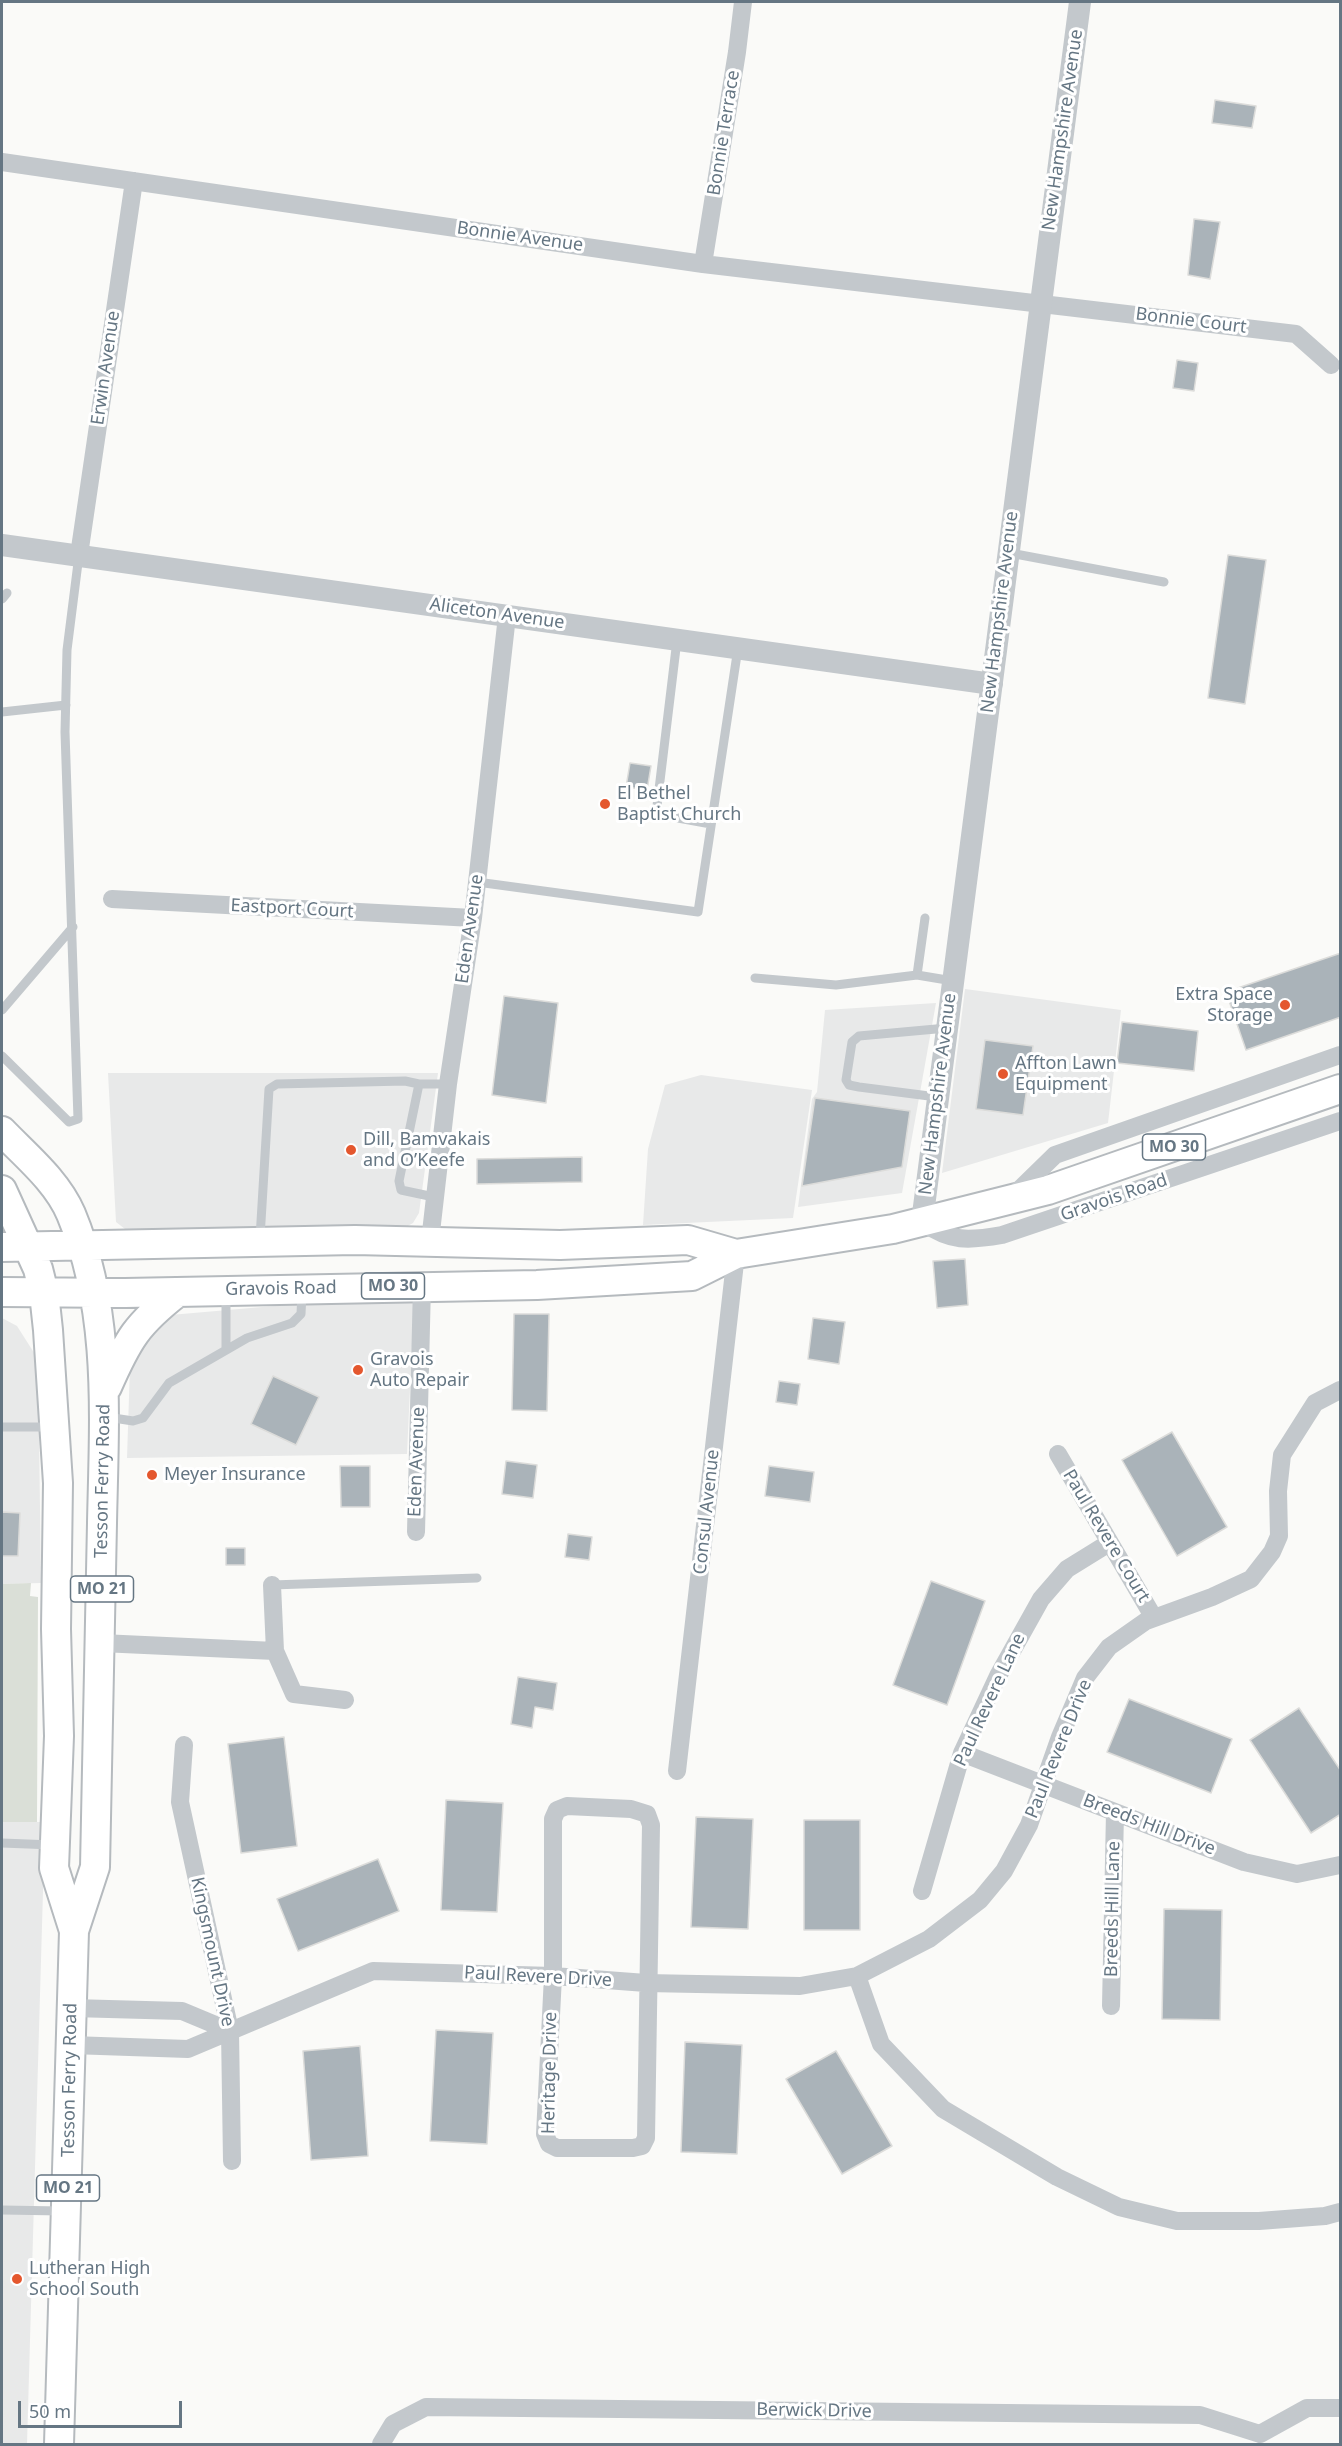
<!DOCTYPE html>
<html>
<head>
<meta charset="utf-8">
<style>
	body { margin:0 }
	#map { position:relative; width:1342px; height:2446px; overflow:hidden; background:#fafaf8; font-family:"Noto Sans",sans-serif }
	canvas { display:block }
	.frame { position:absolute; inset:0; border:3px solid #657683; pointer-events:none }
	.scale { position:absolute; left:18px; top:2401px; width:164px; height:27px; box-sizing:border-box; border:3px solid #657683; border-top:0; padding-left:8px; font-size:18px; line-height:21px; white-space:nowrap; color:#657683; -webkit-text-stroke:4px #fff; paint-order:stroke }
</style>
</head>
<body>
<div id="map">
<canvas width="1342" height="2446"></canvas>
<div class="frame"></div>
<div class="scale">50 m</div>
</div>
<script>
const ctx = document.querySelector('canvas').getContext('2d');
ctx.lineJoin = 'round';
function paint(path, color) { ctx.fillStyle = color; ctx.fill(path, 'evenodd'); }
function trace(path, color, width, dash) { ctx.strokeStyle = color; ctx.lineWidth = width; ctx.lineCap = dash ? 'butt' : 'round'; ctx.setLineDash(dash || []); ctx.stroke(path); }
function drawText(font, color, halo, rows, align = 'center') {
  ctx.font = font + ' "Noto Sans",sans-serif'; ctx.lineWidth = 6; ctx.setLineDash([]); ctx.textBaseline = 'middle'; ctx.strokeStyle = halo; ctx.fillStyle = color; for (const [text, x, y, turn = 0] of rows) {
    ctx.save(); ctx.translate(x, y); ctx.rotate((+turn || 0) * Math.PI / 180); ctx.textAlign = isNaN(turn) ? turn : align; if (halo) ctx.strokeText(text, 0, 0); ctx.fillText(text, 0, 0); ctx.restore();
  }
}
paint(new Path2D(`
	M965 989 1121 1010 1108 1123 942 1173Z
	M936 1003 902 1193 798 1207 812 1099 817 1092 825 1010Z
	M108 1073H438L419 1213 413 1223 404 1228 135 1232 125 1229 116 1222Z
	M701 1075 812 1090 793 1218 643 1225 648 1149 665 1085Z
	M320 1302H414L407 1454 127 1458 130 1366 137 1347 170 1315Z
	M2 1318 17 1326 38 1359 41 1583 2 1584Z
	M2 1822H45L27 2444H2Z`), '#e8e9e9');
paint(new Path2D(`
	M31 1583 30 1596 38 1597 37 1822H2V1584Z`), '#dadfd7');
const building = new Path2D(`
	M1215 100 1256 106 1252 128 1212 123Z
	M1194 219 1220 222 1210 279 1188 275Z
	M1177 360 1198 363 1194 391 1173 388Z
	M1228 555 1266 560 1245 704 1208 698Z
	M630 763 651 766 647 790 626 787Z
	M1341 953V1017L1246 1050 1226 992Z
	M504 996 558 1003 546 1103 492 1095Z
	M1122 1022 1198 1031 1194 1071 1117 1063Z
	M985 1040 1033 1046 1023 1115 976 1109Z
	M815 1098 910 1111 902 1167 802 1186Z
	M582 1157V1182L477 1184V1159Z
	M965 1259 968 1305 937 1308 933 1261Z
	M514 1314H549L547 1411 512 1410Z
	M813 1318 845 1322 839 1364 808 1359Z
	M273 1376 319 1397 296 1445 251 1424Z
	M779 1381 800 1384 797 1405 776 1402Z
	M1172 1432 1227 1527 1177 1556 1122 1460Z
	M506 1461 537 1465 533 1498 502 1494Z
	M340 1466H370V1507H341Z
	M769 1466 814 1472 810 1502 765 1496Z
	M2 1512 20 1513 18 1556H2Z
	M568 1534 592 1537 589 1560 565 1557Z
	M226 1548H245V1565H226Z
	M931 1581 985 1601 947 1705 893 1685Z
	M518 1677 557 1683 553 1710 535 1707 532 1728 511 1724Z
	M1129 1699 1232 1739 1211 1793 1107 1752Z
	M1299 1708 1341 1771V1814L1311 1833 1250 1740Z
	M284 1737 297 1846 241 1853 228 1744Z
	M446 1800 503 1803 497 1912 441 1910Z
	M696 1817 753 1819 748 1929 691 1927Z
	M804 1820H860V1930H804Z
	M378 1859 399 1911 298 1951 277 1899Z
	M1164 1909 1222 1910 1220 2020 1162 2019Z
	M436 2030 493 2033 487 2144 430 2141Z
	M685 2042 742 2045 737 2154 681 2152Z
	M360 2046 368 2156 311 2160 303 2051Z
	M836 2051 892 2146 842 2174 786 2079Z`);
paint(building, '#aab3b9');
trace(building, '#dcdcda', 1.5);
const primary = new Path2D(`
	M2 1131C26 1156 57 1181 71 1214 112 1312 104 1419 102 1523 100 1637 98 1752 95 1867L74 1931 59 2444
	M2 1190 38 1269 44 1293 48 1330 58 1483 56 1629 59 1736 54 1868 74 1931
	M2 1247 355 1240 560 1245 688 1240 736 1254
	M2 1292 125 1293 537 1285 692 1276 736 1254 893 1229 1048 1190 1340 1089
	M107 1387C128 1339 137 1324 178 1292`);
trace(primary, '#b5babe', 32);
trace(new Path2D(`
	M1010 553 1164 582
	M2 599 7 593
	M677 640 656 814 711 824
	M2 712 66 705
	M477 882 698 912 738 648
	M917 975 925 918
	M755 978 836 985 917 975 953 981
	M2 1010 73 927
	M2 1056 69 1122 78 1119 65 732 67 650 79 555
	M419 1084 399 1181 401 1190 434 1197
	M937 1097 859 1087 849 1085 846 1080 852 1042 859 1036 947 1028
	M260 1238 269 1089 277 1084 405 1081 419 1084H448
	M226 1295V1349
	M107 1417 133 1421 143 1418 169 1383 247 1338 292 1323 301 1314 302 1293
	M2 1427H50
	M272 1585 477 1578
	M2 1843 53 1845
	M2 2210 62 2211`), '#c3c8cc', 9);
trace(new Path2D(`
	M2 162 703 264 1296 334 1331 365
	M703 264 737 52 743 2
	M79 555 134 181
	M112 899 473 918
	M1013 1196 1055 1155 1340 1055
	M922 1222C951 1242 968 1241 1002 1235L1340 1121
	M430 1241 448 1084 473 918 507 616
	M1058 1454 1154 1618
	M416 1532 422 1285
	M272 1585 275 1651
	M101 1643 275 1651 294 1694 345 1700
	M184 1745 180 1802 230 2031 232 2161
	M962 1753 1244 1862 1297 1874 1340 1865
	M677 1771 736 1254
	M567 1806 631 1809 647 1814 651 1825 646 2138 642 2146 633 2148H557L549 2144 545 2134 553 1976V1819L557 1810Z
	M922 1891 962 1753 998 1676 1041 1599 1067 1569 1109 1543
	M857 1976 929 1939 980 1900 1004 1871 1029 1825 1060 1737 1085 1678 1109 1647 1146 1621 1212 1597 1251 1579 1272 1552 1279 1536 1278 1491 1282 1455 1315 1403 1340 1390
	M1111 2006 1115 1812
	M72 2008 182 2011 230 2031
	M71 2045 188 2049 373 1971 553 1976 646 1983 800 1986 857 1976 881 2044 943 2109 1057 2177 1119 2207 1177 2221H1259L1325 2216 1340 2212
	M1260 2434 1307 2408H1340
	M381 2444 393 2424 426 2407 1200 2415 1260 2434`), '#c3c8cc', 18);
trace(new Path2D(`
	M2 545 992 684
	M922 1222 1080 2`), '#c3c8cc', 22);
trace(primary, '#fff', 28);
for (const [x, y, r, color] of [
	[605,804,6,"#e4572e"],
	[1285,1005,6,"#e4572e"],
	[1003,1074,6,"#e4572e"],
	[351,1150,6,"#e4572e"],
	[358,1370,6,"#e4572e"],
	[152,1475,6,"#e4572e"],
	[17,2279,6,"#e4572e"]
]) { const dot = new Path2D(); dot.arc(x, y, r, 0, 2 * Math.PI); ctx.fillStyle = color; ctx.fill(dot); trace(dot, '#fff', 2); }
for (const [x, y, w] of [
	[1174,1147,63],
	[393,1286,63],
	[102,1589,63],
	[68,2188,63]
]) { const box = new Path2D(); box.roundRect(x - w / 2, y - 13, w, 26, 4.5); ctx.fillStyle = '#fff'; ctx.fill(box); trace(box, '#657683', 1.5); }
drawText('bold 16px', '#657683', null, [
	["MO 30",1174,1147],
	["MO 30",393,1286],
	["MO 21",102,1589],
	["MO 21",68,2188]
]);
drawText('18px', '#657683', '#fff', [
	["New Hampshire Avenue",1063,130,-82],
	["Bonnie Terrace",724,133,-81],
	["Bonnie Avenue",520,237,8],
	["Bonnie Court",1191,321,7],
	["Erwin Avenue",106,368,-82],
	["New Hampshire Avenue",1000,612,-83],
	["Aliceton Avenue",497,614,8],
	["Eastport Court",292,909,3],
	["Eden Avenue",470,929,-82],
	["New Hampshire Avenue",938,1094,-83],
	["Gravois Road",1114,1198,-19],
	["Gravois Road",281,1289,-1],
	["Eden Avenue",417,1462,-88],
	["Tesson Ferry Road",103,1481,-89],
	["Consul Avenue",707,1512,-84],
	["Paul Revere Court",1106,1536,59],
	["Paul Revere Lane",990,1700,-65],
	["Paul Revere Drive",1059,1749,-68],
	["Breeds Hill Drive",1149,1825,21],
	["Breeds Hill Lane",1113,1909,-89],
	["Kingsmount Drive",212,1952,78],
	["Paul Revere Drive",538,1977,3],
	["Heritage Drive",550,2073,-89],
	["Tesson Ferry Road",70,2080,-89],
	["Berwick Drive",814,2411,1]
]);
drawText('18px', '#657683', '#fff', [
	["El Bethel",617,794],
	["Baptist Church",617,815],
	["Extra Space",1273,995,"right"],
	["Storage",1273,1016,"right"],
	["Affton Lawn",1015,1064],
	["Equipment",1015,1085],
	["Dill, Bamvakais",363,1140],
	["and O’Keefe",363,1161],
	["Gravois",370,1360],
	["Auto Repair",370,1381],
	["Meyer Insurance",164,1475],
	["Lutheran High",29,2269],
	["School South",29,2290]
], 'left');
</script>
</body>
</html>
